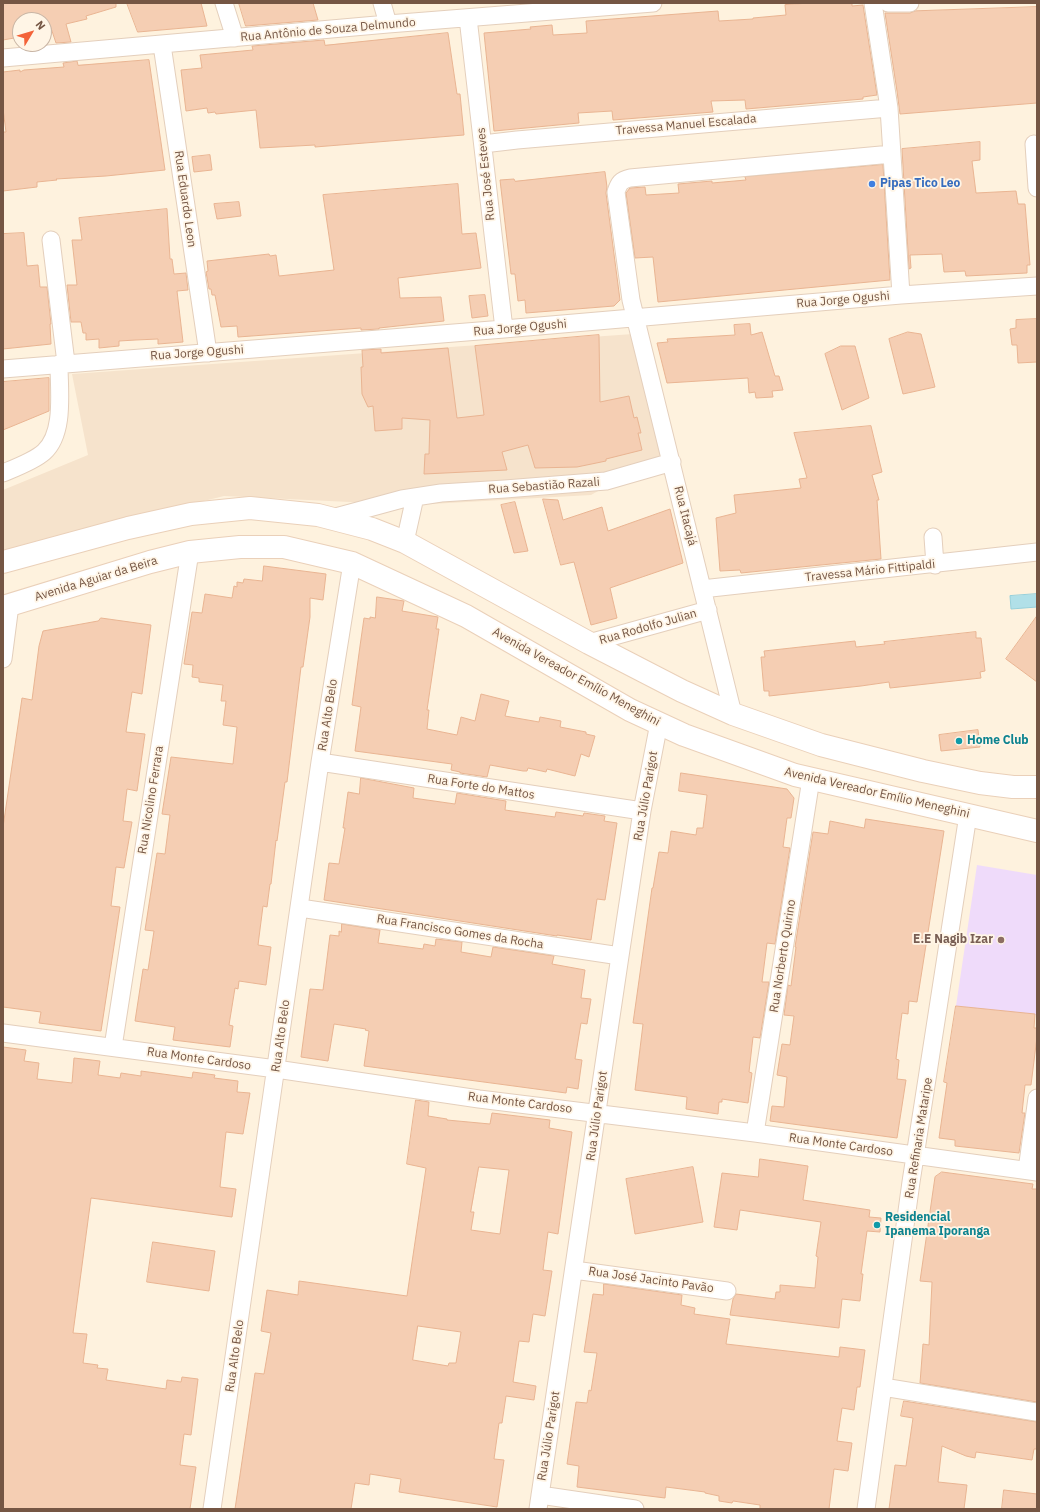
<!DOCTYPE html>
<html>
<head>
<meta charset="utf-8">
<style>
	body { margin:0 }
	#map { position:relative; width:1040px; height:1512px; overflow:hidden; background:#fef2de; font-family:"IBM Plex Sans",sans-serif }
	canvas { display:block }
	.frame { position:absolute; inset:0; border:4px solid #755644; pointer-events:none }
	.north { position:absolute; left:12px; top:12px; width:40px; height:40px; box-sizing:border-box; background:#fff5e6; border:1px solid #c8b5a5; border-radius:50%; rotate:52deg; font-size:11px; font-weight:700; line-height:16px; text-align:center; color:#755644 }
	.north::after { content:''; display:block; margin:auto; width:14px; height:18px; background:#f36238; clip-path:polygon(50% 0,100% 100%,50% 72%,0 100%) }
</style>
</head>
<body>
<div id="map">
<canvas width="1040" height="1512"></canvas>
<div class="frame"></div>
<div class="north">N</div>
</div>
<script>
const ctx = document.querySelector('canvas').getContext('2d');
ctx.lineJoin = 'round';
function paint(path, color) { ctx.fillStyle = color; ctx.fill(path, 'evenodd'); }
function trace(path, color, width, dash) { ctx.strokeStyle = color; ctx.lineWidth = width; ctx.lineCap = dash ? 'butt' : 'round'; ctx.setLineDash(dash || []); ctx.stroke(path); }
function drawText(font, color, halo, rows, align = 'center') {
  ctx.font = font + ' "IBM Plex Sans",sans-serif'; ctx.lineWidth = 3.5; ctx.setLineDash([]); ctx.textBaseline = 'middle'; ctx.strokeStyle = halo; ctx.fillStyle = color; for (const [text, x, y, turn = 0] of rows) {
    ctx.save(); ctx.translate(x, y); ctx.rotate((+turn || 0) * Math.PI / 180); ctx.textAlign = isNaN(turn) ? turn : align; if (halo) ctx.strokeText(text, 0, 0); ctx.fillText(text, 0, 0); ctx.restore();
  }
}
paint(new Path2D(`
	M633 334 663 455 591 495 413 505 224 496 15 548 3 553V490L88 455 72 374Z`), '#f6e3cc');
paint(new Path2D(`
	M977 865 1037 875V1015L956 1006Z`), '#efdbfa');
const water = new Path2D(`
	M1037 594V607L1011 609 1010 596Z`);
paint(water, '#b1e0e8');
trace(water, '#97d0db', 1);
const building = new Path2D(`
	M3 3H116V7L86 16 87 19 66 24 71 42 56 43 51 28 44 30V20H20V37L3 40Z
	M127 3H201L207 26 138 32Z
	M239 3H313L318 20 246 26Z
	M810 3H852V6L863 5 877 95 863 97V99L746 109 745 100 711 101 713 112 613 120 612 111 578 113 579 123 494 131 484 33 531 29 530 27 552 25 553 35 587 33 586 21 718 11 719 21 753 19V18L786 15 785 5Z
	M1037 7V103L900 114 897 91 885 13H910L915 11Z
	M448 33 457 94H460L464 135 315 147V145L260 148 256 110 216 114 215 112 208 113 207 108 186 111 181 70 202 68 200 55 253 50 252 46 324 40 325 45Z
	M149 60 165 170 106 176 56 179 57 180 37 182V187L3 191V132H6L3 109V72L20 70V72L24 70 64 67 63 63 77 61 78 65Z
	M980 142V160L972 161 976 193 1016 191 1018 204H1025L1030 265H1027V273L966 276 965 271 944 272 942 254 910 255 911 268 909 269 902 149Z
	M210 155 212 170 194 172 192 157Z
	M883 165 890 280 658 302 653 257 635 258 626 193 630 188 645 187 646 195 679 193 678 184 712 181V183L746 180 745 177Z
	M605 172 607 187 606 193 620 300 614 306 526 313 525 300 518 301 515 274H511L500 180 514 179 515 181Z
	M458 184 462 234 476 233 481 268 398 278 400 298 441 297 444 321 379 328V329L361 330V328L238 337 237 326 221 327 215 295H212L211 289H209L206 272 208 271 207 261 269 254 270 256 276 255 279 276 334 270 323 195Z
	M239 202 241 216 217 219 214 204Z
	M167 209 170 259H172L174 274 186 273 188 290 177 291 183 342 158 344V339L136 340 119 341V346L99 348V339L86 340V333H83L81 322H71L67 285H77L72 240H82L79 218Z
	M24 233 27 266 38 265 40 287H47L51 324H50L51 344 3 349V234Z
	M485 295 488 316 472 318 469 296Z
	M1037 319V362L1018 363 1017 345H1012L1010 329 1016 328V320Z
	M750 324 751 335 762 332 775 376H779L783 390 772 391 773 397 756 398 755 392 749 393 748 378 667 383 657 343 668 342 667 339 735 335 734 325Z
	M908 332 921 334 935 387 903 394 889 339Z
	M599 335 600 402 629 396 634 418 637 417 641 433H638L642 450 606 459V461L577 467 535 468 528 445 502 452 507 470 424 474 425 454H429L430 420 402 418V429L375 431 373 406 368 407 362 394 361 367H363L362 350 381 349V353L448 348 457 418 484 415 475 346Z
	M841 346H855L869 398 842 410 825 354Z
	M49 378V411L3 430V382Z
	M871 426 882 472 872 475 879 500H877L881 559 741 573 740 570 720 571 716 518 736 513 734 495 801 488 799 479 807 478 794 433Z
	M543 499 558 500 563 520 602 507 608 531 670 509 683 563 610 588 617 618 591 625 574 562 561 565Z
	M515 502 528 551 514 553 501 505Z
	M264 566 326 574 323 600 310 598V617L303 667H301L287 782H285L277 841 276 840 271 884H270L267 907 263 906 258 945 271 947 266 985 239 981 238 989 235 988 229 1025 233 1026 230 1047 173 1040 175 1027 135 1021 143 969 148 970 154 931 145 930 157 853 165 854 170 815 162 814 171 757 233 764 237 727 223 725 226 701H221L223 685 199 682V678L192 677 193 665 184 664 192 612 202 613 205 594 232 598 234 586 237 587V582L243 583 244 579 262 581Z
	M377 597 404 601 402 611 438 617 436 629H439L427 710H429L427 729 457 735 461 717 475 721 481 694 509 701 505 716 539 722 540 717 561 721 560 727 586 732V734L595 736 589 757 581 754 575 776 547 769 546 772 528 768 527 771H523L490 765 487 777 460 773V772L451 770 452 764 355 751 361 707 352 705 360 646 364 618 370 619V617L375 618Z
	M1037 616V682L1006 659Z
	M101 618 151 625 142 694 132 692 126 732 145 734 137 791 127 789 123 821 132 822 124 868 116 867 111 906 120 907 101 1031 39 1023 41 1012 3 1007V827L22 698 32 700 39 646 43 631 98 621Z
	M976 632V638H981L985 671 980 672 981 678 890 688 889 682 861 686 769 696V691H764L761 657H765L764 651 855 641 856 647 885 644 884 642Z
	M978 730 980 747 941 751 939 735Z
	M681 773 787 789 794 798 791 818H787L783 847 790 848 775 944 767 943 762 982H769L760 1038 753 1037 749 1072 752 1073 748 1103 722 1099V1102H719L718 1114 686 1109 687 1097 635 1090 643 1024 633 1023 652 888H653L659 852 668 853 671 831 696 835 697 828H703L707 795 679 791Z
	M361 778 414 788 413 798 455 804 457 793 506 801 505 810 555 817 556 812 583 816 584 813 605 816 604 821 617 823 605 900 597 899 591 940 557 935V936L324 900 329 863 339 864 345 828H343L348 792 359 794Z
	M866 819 944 831 917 1002 909 1001 908 1014 902 1013 896 1059 899 1060 897 1079 906 1080 897 1138 770 1121 772 1106 784 1107 787 1077 777 1075 782 1044 790 1045 794 1016 784 1015 788 985 791 986 796 947H795L813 832 828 834 830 821 864 828Z
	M342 924 380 930 378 943 423 949 424 944 435 946 436 939 462 942 461 952 491 957 493 947 554 956 552 964 585 970 581 998 591 999 587 1024 581 1023 575 1059 582 1060 578 1089 567 1087 566 1093 364 1066 369 1031 365 1030 366 1029 334 1024 328 1061 301 1057 310 989 323 990 330 935 339 936V931L341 932Z
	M956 1006 1035 1014 1034 1028H1037V1037L1031 1085H1025L1022 1113H1025L1019 1153 955 1146V1140L939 1138 947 1083 944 1082Z
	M3 1047 26 1050 24 1061 39 1063 37 1079 72 1083 74 1058 100 1061 98 1075 120 1078 121 1073 141 1076V1071L192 1078 193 1072 215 1075 214 1078 238 1081 237 1092 250 1093 243 1134 226 1132 220 1187 236 1189 232 1217 91 1198 73 1333 87 1334 83 1363 98 1365 97 1368 108 1369 106 1380 166 1389 167 1380 181 1382 182 1377 198 1379 191 1435 184 1434 180 1465 196 1467 190 1509H3Z
	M416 1100 429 1102 428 1116 447 1119V1120L490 1124 492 1113 550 1120 549 1128 572 1132 558 1234 548 1232 543 1270 552 1271 545 1316 533 1314 529 1342 519 1341 513 1382 536 1386 534 1400 506 1396 502 1423H499L494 1459 504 1460 497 1507 399 1492 401 1479 370 1474 369 1485 355 1483 351 1509H235L255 1373 264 1374 271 1333 261 1331 267 1290 298 1295 299 1281 407 1296 426 1168 407 1164ZM479 1167 509 1170 500 1234 471 1230 474 1212H471ZM418 1326 461 1332 456 1363H449L448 1366 413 1360Z
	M760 1159 808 1166 803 1200 870 1210 869 1217 881 1218 880 1232 867 1231 861 1274H863L860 1301 842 1299 839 1328 730 1315 733 1299 736 1294 775 1299 776 1292H780V1285L815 1288 818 1257 816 1256 821 1222 740 1210 737 1230 714 1227 722 1173 758 1177Z
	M693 1167 703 1222 635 1234 626 1179Z
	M942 1172 1033 1184 1032 1189H1037V1402L920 1383 923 1344 929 1345 932 1282 920 1281 935 1177Z
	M153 1242 215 1251 209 1291 147 1282Z
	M604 1284 682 1295 681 1305 695 1308 694 1314 730 1319 726 1344 839 1357 840 1347 865 1350 860 1387H857L854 1410 842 1408 837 1441 852 1443 848 1471 834 1469 829 1509H760V1505L733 1501 732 1503 719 1501V1496L705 1493V1492L666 1487 665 1498 577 1487 579 1466 567 1464 576 1402 587 1403 589 1390 591 1391 597 1353 584 1352 593 1294 603 1295Z
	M904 1401 1037 1422V1449H1034L1032 1460 976 1452 975 1458 966 1456 942 1446 938 1482 967 1485 964 1509H889L895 1465 906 1466 913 1418 901 1416Z
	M1004 1490 1037 1494V1509H1002Z`);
paint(building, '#f5ceb3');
trace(building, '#e9b492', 1);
const minor = new Path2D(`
	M224 3 235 38
	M382 3 388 24
	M873 3 889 108 901 295
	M888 3H910
	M468 18 504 329
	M162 45 208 353
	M3 58 388 24 653 3
	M483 144 517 140 889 108
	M1034 144 1037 188
	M51 240 66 363
	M3 369 504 329 901 295 1037 286
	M3 473C15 468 34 461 44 452 65 433 59 391 59 364
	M332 518 402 499 441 493 505 489 606 481 672 462
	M933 537 935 565
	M405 542 415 497
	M702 589 1037 552
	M589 643 708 610
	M3 659 10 605
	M733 714 631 300 616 192C619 183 621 180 630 178L892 154
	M320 762 642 811
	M300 908 620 956
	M3 1033 276 1069 479 1099 755 1133 1037 1172
	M113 1047 190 552
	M755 1133 811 779
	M1027 1170 1037 1098
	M574 1270 727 1291
	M883 1387 1036 1412
	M540 1495 635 1509
	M212 1509 320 762 352 563
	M538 1509 620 956 642 811 659 723
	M866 1509 911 1182 968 815`);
const secondary = new Path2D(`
	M3 562 128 528 191 514 250 508 318 515 372 529 405 542 589 643 682 691 733 714 821 745 923 771 980 783 1013 787H1037
	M3 607 150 562 190 552 240 547H284L352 563 466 616 630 710 684 735 795 775 1037 831`);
trace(minor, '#e4cfbc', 19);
trace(secondary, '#ead0b9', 24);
trace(minor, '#fff', 17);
trace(secondary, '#fff', 22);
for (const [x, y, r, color] of [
	[872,184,4,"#3f7fe0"],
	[959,741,4,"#0f9aa8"],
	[1001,940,4,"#8d6e63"],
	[877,1225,4,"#0f9aa8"]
]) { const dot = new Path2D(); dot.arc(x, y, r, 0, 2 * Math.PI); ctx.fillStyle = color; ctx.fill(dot); trace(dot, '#fff5e6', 1.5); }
drawText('12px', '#755644', '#fff5e6', [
	["Rua Antônio de Souza Delmundo",328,30,-5],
	["Travessa Manuel Escalada",686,125,-5],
	["Rua José Esteves",486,174,-96],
	["Rua Eduardo Leon",185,199,82],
	["Rua Jorge Ogushi",843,300,-5],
	["Rua Jorge Ogushi",520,328,-5],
	["Rua Jorge Ogushi",197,353,-4],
	["Rua Sebastião Razali",544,486,-4],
	["Rua Itacajá",685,516,76],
	["Travessa Mário Fittipaldi",870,571,-6],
	["Avenida Aguiar da Beira",96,579,-17],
	["Rua Rodolfo Julian",648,627,-16],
	["Avenida Vereador Emílio Meneghini",576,677,29],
	["Rua Alto Belo",328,715,-81],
	["Rua Forte do Mattos",481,787,9],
	["Avenida Vereador Emílio Meneghini",877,793,13],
	["Rua Júlio Parigot",646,796,-80],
	["Rua Nicolino Ferrara",151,800,-81],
	["Rua Francisco Gomes da Rocha",460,932,9],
	["Rua Norberto Quirino",783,956,-81],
	["Rua Alto Belo",281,1036,-82],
	["Rua Monte Cardoso",199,1059,8],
	["Rua Monte Cardoso",520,1103,7],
	["Rua Júlio Parigot",597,1116,-82],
	["Rua Refinaria Mataripe",919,1138,-81],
	["Rua Monte Cardoso",841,1145,8],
	["Rua José Jacinto Pavão",651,1280,8],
	["Rua Alto Belo",235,1356,-82],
	["Rua Júlio Parigot",549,1436,-81]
]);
drawText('bold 12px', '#366cbe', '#fff5e6', [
	["Pipas Tico Leo",880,184]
], 'left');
drawText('bold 12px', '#0d838f', '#fff5e6', [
	["Home Club",967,741],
	["Residencial",885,1218],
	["Ipanema Iporanga",885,1232]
], 'left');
drawText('bold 12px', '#785e54', '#fff5e6', [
	["E.E Nagib Izar",993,940]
], 'right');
</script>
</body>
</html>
